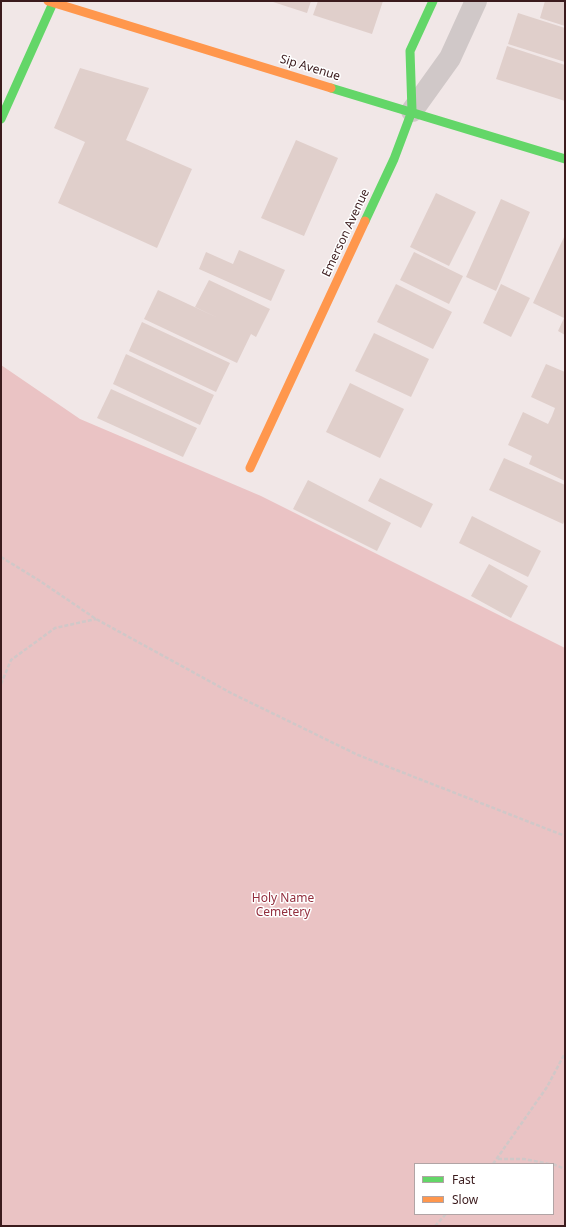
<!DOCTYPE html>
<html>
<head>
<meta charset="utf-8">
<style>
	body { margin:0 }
	#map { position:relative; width:566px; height:1227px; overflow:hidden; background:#f1e7e7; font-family:"Noto Sans",sans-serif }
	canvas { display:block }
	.frame { position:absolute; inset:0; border:2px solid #3b1b1d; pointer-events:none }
	.legend { position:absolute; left:414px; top:1163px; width:140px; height:52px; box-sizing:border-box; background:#fff; border:1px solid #b1a4a5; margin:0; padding:5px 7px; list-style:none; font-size:12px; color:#3b1b1d }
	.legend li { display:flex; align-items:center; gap:8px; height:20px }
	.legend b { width:20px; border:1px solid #b1a4a5 }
</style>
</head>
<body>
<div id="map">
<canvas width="566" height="1227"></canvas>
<div class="frame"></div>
<ul class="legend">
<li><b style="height:5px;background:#63d668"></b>Fast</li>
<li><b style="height:5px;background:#ff974d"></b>Slow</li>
</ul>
</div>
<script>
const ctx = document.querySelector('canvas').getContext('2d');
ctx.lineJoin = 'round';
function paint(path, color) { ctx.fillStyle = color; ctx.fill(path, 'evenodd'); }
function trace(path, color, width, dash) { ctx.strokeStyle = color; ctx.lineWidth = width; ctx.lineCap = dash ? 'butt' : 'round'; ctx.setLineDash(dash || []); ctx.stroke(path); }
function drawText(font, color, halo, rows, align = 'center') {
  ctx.font = font + ' "Noto Sans",sans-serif'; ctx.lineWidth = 3; ctx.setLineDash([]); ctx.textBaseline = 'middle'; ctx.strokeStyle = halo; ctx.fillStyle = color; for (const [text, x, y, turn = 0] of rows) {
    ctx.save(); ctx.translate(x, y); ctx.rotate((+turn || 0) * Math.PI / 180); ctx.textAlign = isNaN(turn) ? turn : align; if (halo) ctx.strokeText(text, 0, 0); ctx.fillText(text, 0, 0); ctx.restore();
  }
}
paint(new Path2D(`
	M1 365 80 419 261 496 565 648V1226H1ZM415 1164H553V1214H415Z`), '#eac3c4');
paint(new Path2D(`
	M270 1H311L307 13Z
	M318 1H383L372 34 313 15Z
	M545 1H565V26L540 18Z
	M518 13 565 28V62L508 44Z
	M507 46 565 65V101L496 79Z
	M80 68 149 88 126 140 192 169 157 248 58 203 85 142 54 128Z
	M296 140 338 158 304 236 261 218Z
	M436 193 476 212 449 266 410 247Z
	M501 199 530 212 496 291 466 277Z
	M565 235V335L558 331 564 318 533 303Z
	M239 250 285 270 271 301 199 269 206 252 233 264Z
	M414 252 463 276 449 304 400 280Z
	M209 280 270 309 256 337 251 334 237 363 144 319 158 290 218 318 195 307Z
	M396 284 452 312 433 349 377 322Z
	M501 284 530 298 511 337 483 323Z
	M142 322 230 363 216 392 129 351Z
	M374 333 429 359 411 397 355 371Z
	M126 354 214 395 200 425 113 384Z
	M546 364 565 372V481L529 464 532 456 508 445 523 412 548 424 552 416 555 408 531 397Z
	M350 383 404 409 380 458 326 432Z
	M111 389 197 428 183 457 97 418Z
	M504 458 565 485V520L563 524 489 490Z
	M380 478 433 504 421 528 368 501Z
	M308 480 391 523 377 551 293 509Z
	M472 516 541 551 528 577 459 543Z
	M489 564 528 586 511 618 471 596Z`), '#e0cfcb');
trace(new Path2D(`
	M1 557 40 581 96 619 231 693 358 755 565 836
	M1 684 11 660 55 628 96 619
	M498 1159H524L550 1164
	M493 1164 547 1087 565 1053
	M553 1164 565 1169
	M435 1226 446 1214`), '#d0c8c8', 2.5, [4, 2]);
trace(new Path2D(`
	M412 111 450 58 476 1`), '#d0c8c8', 22);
trace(new Path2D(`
	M331 88 565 159
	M1 119 53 3
	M365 221 394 159 412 111 410 51 433 1`), '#63d668', 9);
trace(new Path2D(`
	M48 1 331 88
	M250 468 365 221`), '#ff974d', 9);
drawText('12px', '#3b1b1d', '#fff', [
	["Sip Avenue",310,68,17],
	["Emerson Avenue",346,233,-65]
]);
drawText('12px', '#922e3d', '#fff', [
	["Holy Name",283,899],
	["Cemetery",283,913]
]);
</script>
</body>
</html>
